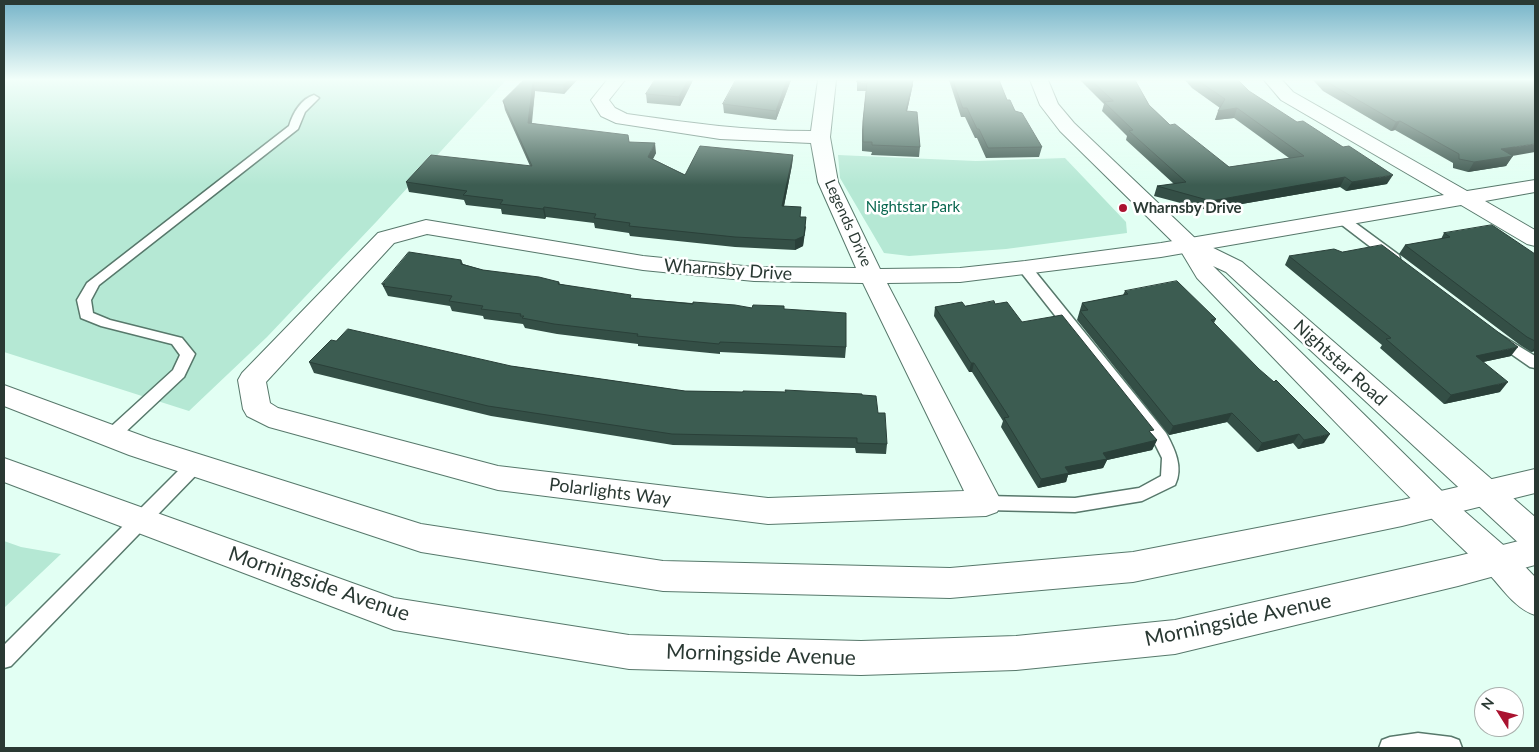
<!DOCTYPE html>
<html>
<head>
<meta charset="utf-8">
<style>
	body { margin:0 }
	#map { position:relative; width:1539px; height:752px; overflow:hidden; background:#e2fff3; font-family:Lato,sans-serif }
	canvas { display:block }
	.frame { position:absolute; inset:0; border:5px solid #2a3933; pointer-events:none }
	.north { position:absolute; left:1474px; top:687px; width:50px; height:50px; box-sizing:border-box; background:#fff; border:1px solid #aab0ad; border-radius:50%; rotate:306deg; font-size:14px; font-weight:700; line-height:20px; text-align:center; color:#2a3933 }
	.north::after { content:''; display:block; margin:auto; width:18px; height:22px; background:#aa1330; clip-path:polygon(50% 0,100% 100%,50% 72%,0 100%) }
</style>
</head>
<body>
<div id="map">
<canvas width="1539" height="752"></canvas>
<div class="frame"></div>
<div class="north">N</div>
</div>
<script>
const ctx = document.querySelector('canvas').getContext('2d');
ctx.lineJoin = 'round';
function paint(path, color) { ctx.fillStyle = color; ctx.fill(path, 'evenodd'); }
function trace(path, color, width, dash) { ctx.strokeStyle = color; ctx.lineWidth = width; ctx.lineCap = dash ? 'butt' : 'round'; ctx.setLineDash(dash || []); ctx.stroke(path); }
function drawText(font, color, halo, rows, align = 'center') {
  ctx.font = font + ' Lato,sans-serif'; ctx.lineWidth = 5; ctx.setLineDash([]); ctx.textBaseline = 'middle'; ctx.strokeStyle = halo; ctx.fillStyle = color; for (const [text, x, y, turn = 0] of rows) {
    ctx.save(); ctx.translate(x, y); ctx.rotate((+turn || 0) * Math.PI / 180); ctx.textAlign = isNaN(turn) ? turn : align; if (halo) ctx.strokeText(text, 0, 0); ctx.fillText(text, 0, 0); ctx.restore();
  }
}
paint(new Path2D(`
	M4 80H506L377 221 267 337 189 411 4 352Z
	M838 155 976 161 1065 158 1126 222 1127 233 1006 249 909 256 884 253 840 178Z
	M4 541 21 547 61 554 4 608Z`), '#b5e8d4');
const service = new Path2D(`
	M314 95 319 98 305 112 298 129 99 285 91 300 93 313 110 320 182 338 195 354 184 377 117 440 111 442 105 440 103 436 105 432 173 370 180 355 172 344 101 326 81 318 77 300 87 283 289 126C293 113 301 99 314 95Z
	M1342 215 1346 216 1399 255 1400 258 1399 261H1389L1338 222 1336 219 1338 216Z
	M1025 264 1030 265 1166 433C1174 448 1184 467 1175 485L1142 501 1075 512 986 510 980 508 977 503 980 498 986 496 1075 498 1139 488 1161 476 1162 458 1153 440 1020 271 1018 268 1020 265Z
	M1499 334 1535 356V368L1530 367 1494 342 1492 339 1494 336Z
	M195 459 201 460 203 465 201 470 11 666 4 668V645L189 460Z
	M1418 733 1451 737 1459 740 1462 748H1379L1382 740 1390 737Z`);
const minor = new Path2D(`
	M607 80H625L609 100 615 108 627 114C689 123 749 131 811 131L818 80H836L830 137 838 182 880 269 960 268 1025 261 1161 243 1444 195 1281 100 1264 80H1282L1293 92 1467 191 1535 180V192L1485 201 1535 230V246L1527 244 1461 205 1161 257 960 282 887 283 1002 503 997 512 986 516 768 524 498 490 269 427 247 416 243 409 238 380 242 373 378 233 426 220 643 256 754 267 856 268 818 182 811 143 720 139 616 123 601 116 591 100ZM427 234 643 270 754 281 863 283 964 491 768 498 498 466 278 408 270 403 266 382 394 243Z`);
const tertiary = new Path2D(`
	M1030 80H1048L1058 104 1074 123 1197 240 1242 262 1535 517V551L1523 547 1226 272 1213 266 1447 496 1509 550 1535 577V615C1513 608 1500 584 1483 568 1384 475 1291 376 1197 278L1179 248 1060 131 1040 105Z`);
const secondary = new Path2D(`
	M4 385 151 439 421 524 663 561 950 568 1133 552 1402 500 1535 469V493L1402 526 1133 582 950 598 663 591 421 552 129 455 4 406Z
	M4 458 394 598 629 635 861 641 1016 636 1175 620 1458 556 1535 537V565L1458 586 1175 654 1016 670 861 675 629 669 394 630 4 482Z`);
trace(service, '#57786b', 3);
trace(minor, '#57786b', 2);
trace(tertiary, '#57786b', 2);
trace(secondary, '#57786b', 2);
paint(service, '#fff');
paint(minor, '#fff');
paint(tertiary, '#fff');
paint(secondary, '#fff');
paint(new Path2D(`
	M524 80H577L564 94 535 91 532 123 629 142 656 153 653 159 685 175 793 155 792 165 784 206 801 217 806 227 803 246 795 250 735 247 630 236 629 233 595 228 594 223 546 217 545 219 502 214 501 209 466 205 464 200 409 192 406 182 530 166 505 110 503 101Z
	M655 80H693L680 106 647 103 646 94Z
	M791 80 776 120 724 113 723 104Z
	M949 80H999L1007 100 1042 147 1039 157 986 158 977 138H975L965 117H961Z
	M1080 80H1135L1149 105 1170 125 1229 167 1289 158 1234 118 1215 120 1220 108 1192 88 1185 80H1238L1249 91 1387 184 1346 191 1340 187 1207 210 1154 196 1157 186 1174 184 1126 140 1127 136 1102 111 1104 104Z
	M1313 80H1535L1512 156 1506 166 1468 172 1453 168V163L1395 130 1391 131 1323 91Z
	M857 82 913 84 907 111 920 147 919 157 871 155 872 152 862 151V130L866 91H857Z
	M1444 233 1535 254V351L1531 352 1520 345 1399 254 1405 245 1441 239Z
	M1289 256 1511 356 1483 362 1500 392 1444 404 1380 348 1382 345 1285 265Z
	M461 260 463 264 483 270 559 282 560 284 631 298 752 308 784 309 846 347 845 358 720 352V354L638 346V344L557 334 525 328 523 324 484 319 483 316 452 311 450 306 388 296 382 284Z
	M1125 291 1216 319 1214 323 1324 443 1298 449 1293 443 1257 452 1227 422 1169 435 1077 320 1082 303 1123 295Z
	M995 304 1022 322 1152 434 1157 440 1152 450 1107 460 1103 468 1068 475 1066 482 1038 488 1001 427 1003 421 972 372H969L934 316 935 307 965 306Z
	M309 362 511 366 685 391 743 392H785L862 395 878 413 887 444 886 454 856 453 855 448 673 445 491 416 314 373Z`), '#344f46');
paint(new Path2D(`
	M568 80H577L564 94 563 85Z
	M688 80H693L680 106 679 97Z
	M787 80H791L776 120V111Z
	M913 80V84L905 120 906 111Z
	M533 82 535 91 530 132 528 123Z
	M1237 108 1234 118 1215 120 1218 111Z
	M1400 121 1395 130 1391 131 1396 122Z
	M655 143 656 153 649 166 648 157Z
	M1535 144V152L1495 159 1501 149Z
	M793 155 792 165 782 216V206Z
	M1513 156 1506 166 1468 172 1474 162Z
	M1393 175 1387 184 1346 191 1352 182Z
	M1345 177 1340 187 1207 210 1211 201Z
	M544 207 546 217 545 219 543 209Z
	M806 217 803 246 795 250V240Z
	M1518 347 1511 356 1469 365 1476 356Z
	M1535 347V351L1531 352Z
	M971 363H974L972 372H969Z
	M1508 382 1500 392 1444 404 1451 395Z
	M1232 413 1227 422 1169 435 1173 426Z
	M1299 434 1293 443 1257 452 1262 443Z
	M1330 434 1324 443 1298 449 1304 440Z
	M1157 440 1152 450 1107 460 1103 468 1068 475 1066 482 1038 488 1041 479 1065 467 1103 453Z`), '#2a4039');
const building = new Path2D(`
	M524 80H568L563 85 533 82 528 123 628 135 629 142 655 143 648 157 685 175 700 146 793 155 782 206 801 207 800 217H806L804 236 795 240 735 237 629 226 630 223 594 218 596 214 544 207 543 209 500 204 503 200 463 195 467 191 406 182 431 155 532 166 503 101Z
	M655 80H688L679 97 646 94Z
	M736 80H787L776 111 723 104Z
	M858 80H913L906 111 917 112 920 147 872 145V142H863V121L867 82H857Z
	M953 80H999L1007 100H1010L1015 111 1022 113 1042 147 988 148 979 129H977L967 108H963Z
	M1091 80H1135L1149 105 1170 125 1175 124 1229 167 1304 156 1237 108 1218 111 1225 99 1197 80H1238L1249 91 1297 122 1303 121 1343 147 1349 146 1393 175 1352 182 1345 177 1211 201 1157 186 1186 182 1129 131 1133 130 1104 102 1113 101Z
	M1325 80H1535V144L1501 149 1513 156 1474 162 1459 159V154L1400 121 1396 122 1327 82Z
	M1492 225 1535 254V341L1527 337 1405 245 1450 237 1444 233Z
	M1382 245 1518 347 1476 356 1508 382 1451 395 1386 339 1391 338 1289 256 1334 249 1342 252Z
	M409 252 461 260V264L483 270 539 277 559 282 558 284 631 295 630 298 693 304V302L735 305 752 308 753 305 784 306V309L846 313V347L720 342 719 344 637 336 638 334 554 324 522 318 524 316H520L521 314 481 309 483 306 449 301 452 296 383 286 385 284H382Z
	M1177 281 1216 319 1211 320 1259 369 1274 382 1276 380 1330 434 1304 440 1299 434 1262 443 1232 413 1173 426 1080 311 1088 310 1082 303 1128 294 1125 291Z
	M994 301 995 304 1007 302 1022 322 1062 315 1154 430 1149 431 1157 440 1103 453 1107 459 1065 467 1069 473 1041 479 1004 418 1009 417 974 363H971L935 307 962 302 965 306Z
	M348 329 511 366 685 391 743 392V391L786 392 785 390 862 394V395L876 396 878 413H885L887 444 857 443V438L672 434 488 406 309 362 331 340 336 341Z`);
paint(building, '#3c5c51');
trace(building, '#2a4039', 1);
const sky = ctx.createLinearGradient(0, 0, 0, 185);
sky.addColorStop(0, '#75b3c8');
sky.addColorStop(0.43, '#f2fffa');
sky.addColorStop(1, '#f2fffa00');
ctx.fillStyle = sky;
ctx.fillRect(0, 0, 1539, 185);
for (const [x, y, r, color] of [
	[1123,208,5,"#aa1330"]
]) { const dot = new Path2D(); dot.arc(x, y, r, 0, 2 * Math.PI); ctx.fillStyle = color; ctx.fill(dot); trace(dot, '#fff', 2); }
drawText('15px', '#08674f', '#fff', [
	["Nightstar Park",913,207]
]);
drawText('bold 15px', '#2a3933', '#fff', [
	["Wharnsby Drive",1133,208]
], 'left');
drawText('15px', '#2a3933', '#fff', [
	["Legends Drive",848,223,66]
]);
drawText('18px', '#2a3933', '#fff', [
	["Wharnsby Drive",728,270,4],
	["Nightstar Road",1340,363,42],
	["Polarlights Way",610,492,7]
]);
drawText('21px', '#2a3933', '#fff', [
	["Morningside Avenue",319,584,19],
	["Morningside Avenue",1238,620,-12],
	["Morningside Avenue",761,655,2]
]);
</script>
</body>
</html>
